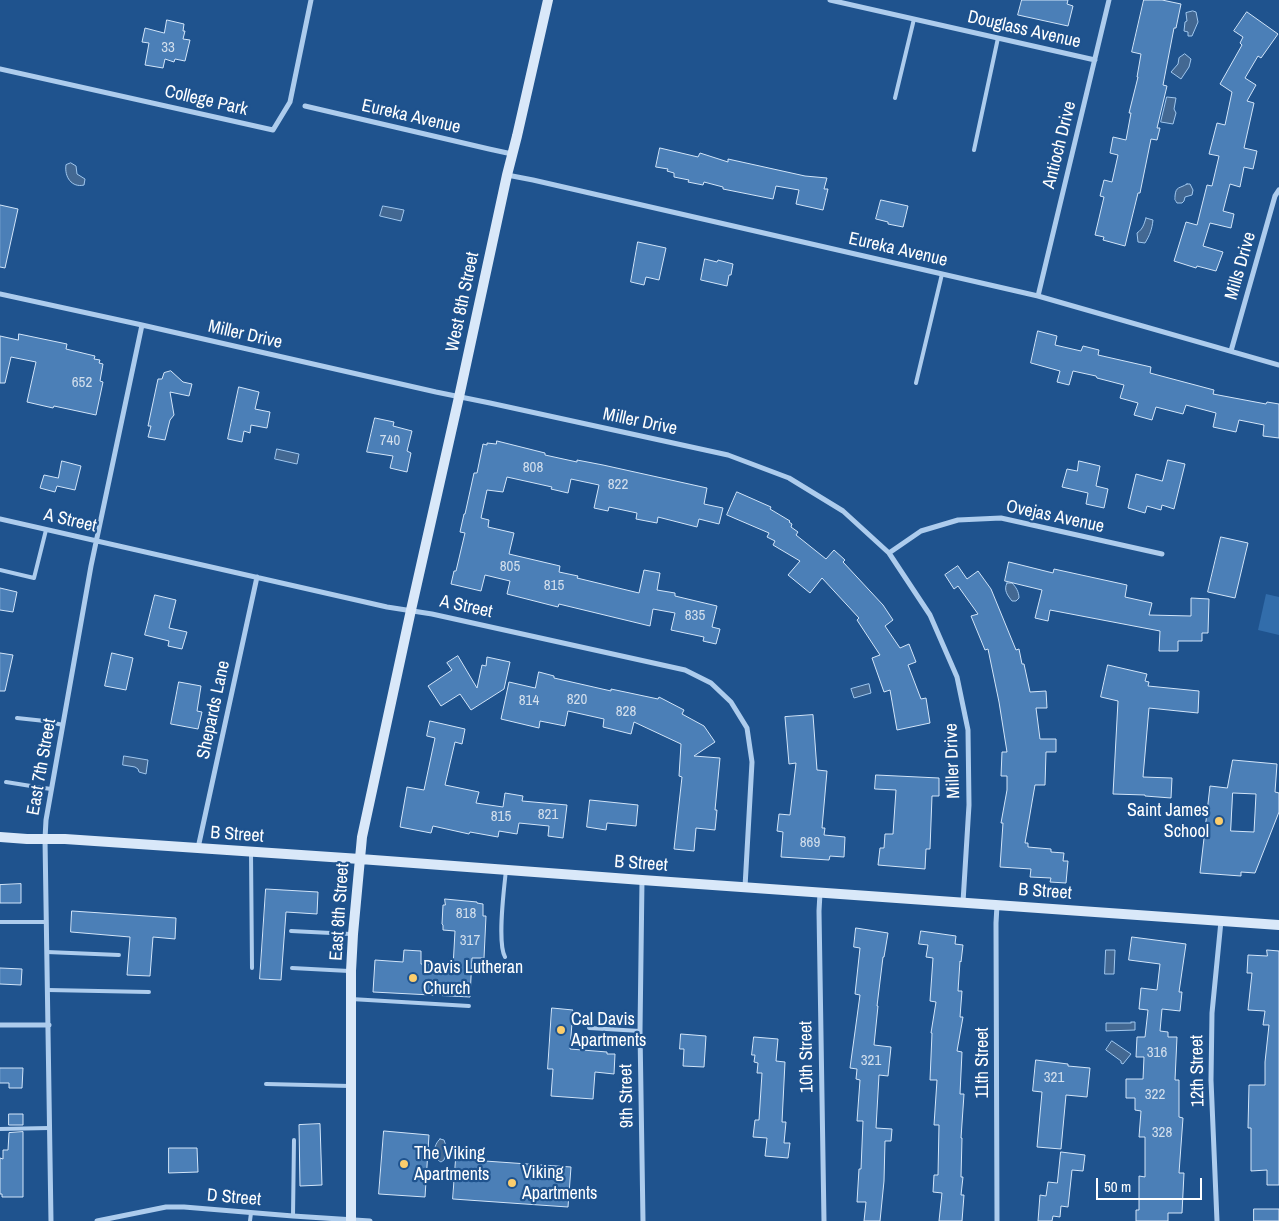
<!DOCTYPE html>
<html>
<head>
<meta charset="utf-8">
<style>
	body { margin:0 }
	#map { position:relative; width:1279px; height:1221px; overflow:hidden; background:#1f538e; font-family:"Archivo Narrow",sans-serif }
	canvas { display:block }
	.scale { position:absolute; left:1096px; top:1178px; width:106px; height:22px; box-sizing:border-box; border:2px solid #fff; border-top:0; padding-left:6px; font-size:15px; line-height:18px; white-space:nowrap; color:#fff; -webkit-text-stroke:4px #1f538e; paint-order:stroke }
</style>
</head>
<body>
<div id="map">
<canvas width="1279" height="1221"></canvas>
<div class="scale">50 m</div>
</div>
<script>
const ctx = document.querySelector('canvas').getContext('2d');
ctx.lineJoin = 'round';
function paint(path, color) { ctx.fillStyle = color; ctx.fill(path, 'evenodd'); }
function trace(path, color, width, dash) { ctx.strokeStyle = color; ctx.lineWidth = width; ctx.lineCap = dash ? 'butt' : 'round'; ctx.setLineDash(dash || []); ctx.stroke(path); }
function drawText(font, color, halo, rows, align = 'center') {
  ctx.font = font + ' "Archivo Narrow",sans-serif'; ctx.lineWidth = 4.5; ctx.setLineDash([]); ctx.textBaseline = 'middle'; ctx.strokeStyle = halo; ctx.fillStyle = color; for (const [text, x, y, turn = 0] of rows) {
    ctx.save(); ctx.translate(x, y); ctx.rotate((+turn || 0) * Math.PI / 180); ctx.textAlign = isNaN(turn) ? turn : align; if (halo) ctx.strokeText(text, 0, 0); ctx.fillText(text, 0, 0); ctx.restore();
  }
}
paint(new Path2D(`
	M1266 594 1279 597V635L1258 630Z`), '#326dab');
const water = new Path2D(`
	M1193 11 1196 12 1198 22 1192 36H1188V32L1184 31 1185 22 1187 21 1186 13Z
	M1185 54 1191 59 1189 67 1181 79 1171 72 1178 64 1179 58Z
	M1167 97 1176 98 1174 109 1176 113 1173 124 1161 122Z
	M71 163 76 166 77 174 85 179 84 185C72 188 64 177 66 165Z
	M1187 184H1190L1193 190 1192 195 1185 197 1184 201 1182 203H1177C1174 198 1175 201 1175 196 1176 186 1179 189 1187 184Z
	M383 206 404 210 401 221 380 216Z
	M1146 218 1153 220C1152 229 1150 235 1145 243L1138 242 1137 233C1143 229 1144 224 1146 218Z
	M277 449 299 454 297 464 275 459Z
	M1007 583H1012C1016 587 1019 592 1019 598L1016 601H1012C1008 596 1003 590 1007 583Z
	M869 684 871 693 854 698 851 689Z
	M124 756 148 760 146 774 139 772 138 769 135 767 123 765Z
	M1106 950H1115L1114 974H1105Z
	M1131 1022H1135V1030L1106 1031V1023H1131Z
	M1112 1041 1131 1054 1123 1064 1121 1063V1061L1106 1050Z
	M440 1139 444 1140 447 1149 444 1160 441 1162C432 1158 433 1145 440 1139Z`);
paint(water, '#436892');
trace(water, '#a0c7ee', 1);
const building = new Path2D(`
	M1022 0H1068L1067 4 1073 6 1068 26 1018 15Z
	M1144 0H1162L1181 4 1176 28H1174L1163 85 1167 86 1157 128H1160L1157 140 1151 139 1140 193H1138L1125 246 1103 240 1104 237 1095 235 1104 197 1100 196 1104 180 1112 182 1118 155 1110 153 1113 137 1126 140 1131 113H1129L1138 77H1137L1141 54 1132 52Z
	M1247 12 1278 34 1261 58 1258 56 1245 78 1256 85 1247 101 1254 103 1244 148 1257 151 1253 169 1244 167 1240 187 1230 184 1223 211 1234 214 1231 228 1210 223 1203 246 1223 252 1216 271 1197 266 1196 268 1174 261 1186 222 1197 225 1207 185 1212 186 1219 156 1209 154 1217 123 1225 125 1232 92 1220 84 1242 45 1240 43 1243 37 1234 31Z
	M167 20 184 24 183 31H185L183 39 190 40 185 61 175 59 174 62 165 59 163 68 145 65 149 43 142 42 145 28 164 33Z
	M660 148 698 157 700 153 728 162V159L805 176 827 178 824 189H828L823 210 796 204 799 190 776 186 773 199 723 189V187L704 182 703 185 688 182 689 180 674 177V173L667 171 668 169 656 167Z
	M881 200 908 206 903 227 888 224V222L876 219Z
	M0 205 18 209 5 268 0 267Z
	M638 242 666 248 659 280 646 277 644 285 631 282Z
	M705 259 717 262 718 260 733 264 731 275H729L727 286 701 280Z
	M1038 331 1057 336 1055 345 1081 351 1083 346 1099 350 1098 355 1151 367 1150 373 1214 390 1213 394 1266 404 1267 402 1279 404V438L1263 436 1264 425 1239 420 1236 432 1213 427 1216 413 1186 405 1183 414 1156 407 1152 420 1134 415 1138 403 1120 398 1124 385 1097 378 1096 376 1073 371 1069 385 1057 382 1060 371 1031 363Z
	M19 334 67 344 66 349 95 356 94 359 100 360 99 363 103 364 100 381 103 382 96 415 54 406 53 408 27 402 36 362 11 357 5 383H0V336L18 340Z
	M171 371 183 382 192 384 189 396 170 392 174 415 170 420 165 440 148 437 151 426H148L158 379H162L164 373Z
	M239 387 259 392 255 409 270 412 267 428 251 425 250 433 244 431 242 442 228 439Z
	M375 418 394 422 393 426 412 431 407 451 411 453 407 472 390 468 393 456 367 452Z
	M497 441 545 453V455L577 462V460L603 465 707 488 704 504 723 508 719 524 699 519 697 527 658 517 657 523 636 519 637 513 609 507 608 511 594 508 599 485 571 479 568 493 551 489 552 487 507 477 503 492 487 490 481 518 489 520 488 527 514 533 509 554 560 566 559 572 578 576 577 578 639 593 644 570 660 573 657 590 675 593V596L717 606 712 627 720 629 716 644 703 641 704 637 671 630 675 613 653 609 650 626 559 604 558 607 507 594 510 581 485 575 481 591 451 584 454 571H456L465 533 460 532 464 514H465L474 473H477L483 444 487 445V443L496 444Z
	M1168 460 1185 464 1174 509 1162 505 1161 510 1147 506 1145 513 1128 508 1136 474 1162 481Z
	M62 461 81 466 75 490 57 486 55 492 40 488 44 475 58 478Z
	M1079 461 1100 466 1096 486 1108 489 1104 508 1086 504 1088 493 1062 487 1067 469 1077 471Z
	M737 492 771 507 770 509 790 521 789 522 792 524 791 527 798 532 796 535 826 559 834 550 845 560 843 562 883 605 893 620 885 626 900 648 909 644 916 662 908 665 921 699 926 698 930 723 897 730 890 690 884 692 872 658 880 655 857 620 859 618 822 578 810 593 788 575 800 561 773 545 775 541 767 537 769 533 727 515Z
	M1221 537 1248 543 1235 598 1208 592Z
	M1009 562 1053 573 1054 569 1127 585 1125 597 1152 603 1149 615 1191 616V598L1209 599 1208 633H1202V641H1178V651H1159L1160 631 1050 610 1048 621 1035 618 1042 590 1005 581Z
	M958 566 967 579 978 571 991 589 1016 650 1019 649 1022 664H1024L1030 692 1046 691 1047 708H1036L1040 739H1056V752H1046L1045 785H1035L1025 843H1028V847L1051 849V852L1064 853 1063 861H1068L1066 883 1050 882 1051 878 1030 877 1031 869 1000 867 1003 823H1001L1007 790V776H1001L1002 752H1007L999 702 988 649 985 650 971 616 978 614 958 586 954 589 945 575Z
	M0 588 17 592 13 612 0 610Z
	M155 595 176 600 169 628 187 632 182 649 168 646 169 641 145 635Z
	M0 653 13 655 5 691H0Z
	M112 653 133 658 126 690 105 686Z
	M458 656 477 688 482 665 486 666 487 657 510 662 504 689 471 710 460 694 441 706 428 686 452 670 447 663Z
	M1108 665 1147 674 1145 681 1149 682 1148 686 1199 691 1198 713 1149 708 1143 777 1172 778 1171 798 1145 796V795L1113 794 1118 701 1101 697Z
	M539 672 554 676V678L611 691V689L658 699 659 697 684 710 682 714 704 726 715 742 694 756 720 758 715 810H717L715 830 696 828 694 851 674 849 682 777 679 776 681 744 634 722 631 734 603 727 604 719 568 711 565 726 540 721 539 728 501 719 509 682 535 688Z
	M179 682 201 686 197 711 202 712 198 729 171 724Z
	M813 715 817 770 827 771 822 828H825L824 835 845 837 844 857 830 856 829 860 781 857 783 832 777 831 779 814 790 815 796 763 789 764 785 717Z
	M430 721 465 729 462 744 455 742 445 785 479 792 476 803 503 807 505 793 523 796 522 801 567 805 563 838 548 836 549 826 519 823 517 834 499 831 498 837 470 832 469 834 433 826 431 833 400 827 407 787 424 790 435 738 427 736Z
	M1233 760 1277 764 1275 792 1279 793V812L1255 873 1241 872V876L1200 873 1210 786 1227 788ZM1233 793 1256 794 1254 832 1231 831Z
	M876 775 939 778V796H932L930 849H926L925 869 878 865 880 848H884L885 834H893L896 790 875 789Z
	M590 800 638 805 636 826 607 823 606 830 587 827Z
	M21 884V903H0V885Z
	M266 889 318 892 317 914 286 912 281 980 260 979Z
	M445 899 477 902V903L483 904V916H486L484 958H472L470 997 373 992 375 960 403 962 404 950 421 951V964L453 967 455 931 443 930V925L442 924 443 905H445Z
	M72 911 176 918 175 939 153 937 150 976 127 975 130 937 71 932Z
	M856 928 888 933 884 957H883L877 1006H878L874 1045 891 1047 888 1076 879 1075 876 1128 892 1129 891 1141H885L884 1181 880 1221H864L866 1202H857L859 1169H861L863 1121H857L860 1080 856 1079 857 1069 850 1068 860 995 855 994 860 948 854 947Z
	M921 931 956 936 955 944 963 945 961 962 960 961 958 991H962L960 1017H963L957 1051 962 1052 960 1094H964L961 1138H962L961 1177H963L961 1195H964L962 1221H939L942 1193 933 1192 934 1175H938L939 1125H934L937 1080H930L932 1033H931L936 1002 930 1001 933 958 926 957 928 945 919 944Z
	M1132 937 1186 944 1179 992H1182L1180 1011 1162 1009 1160 1031 1168 1032V1037H1177L1175 1080H1179V1117L1183 1118 1179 1173H1184L1182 1213H1168V1221H1136V1210H1139V1176L1145 1177V1137H1139L1141 1111 1135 1110V1098H1126V1079H1143L1144 1057H1136L1137 1037H1145L1148 1010 1139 1009 1141 988 1157 990 1160 964 1129 960Z
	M1267 950 1279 951V1185H1267V1170L1251 1171V1128H1248L1249 1085H1265V1062L1269 1025H1263L1265 1011 1248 1010 1252 973H1247L1248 955 1267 956Z
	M0 968 22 969 21 985 0 984Z
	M552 1008 573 1010 570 1049 607 1052V1054H615L614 1074 595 1072 593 1099 551 1096 553 1069H548Z
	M681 1034 706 1036 704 1067 683 1066 684 1049H680Z
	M754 1037 778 1039 776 1061 785 1062 782 1122H786L784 1143H790L788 1158 765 1156 767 1138 753 1137 755 1120H759L762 1073H757L758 1063 754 1062 755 1055H752Z
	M1036 1060 1068 1064V1066L1090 1068 1087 1097 1066 1095 1061 1149 1037 1147 1042 1092 1033 1091Z
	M0 1068H23L22 1088H9V1083H0Z
	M9 1114H23V1125H9Z
	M320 1124 322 1185 300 1186 299 1125Z
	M384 1131 429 1135 425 1197 379 1194Z
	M23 1132V1197H2V1194H0V1158L3 1159V1150H8L9 1133Z
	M169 1148H197L198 1172 169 1173Z
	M1061 1152 1085 1155 1083 1171 1072 1170 1068 1207 1061 1206 1060 1217 1053 1216 1052 1221H1038L1040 1195 1046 1196 1048 1182 1057 1183Z
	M456 1159 571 1167 568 1207 453 1199Z
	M1254 1209H1279V1221H1254Z`);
paint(building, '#4b7fb7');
trace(building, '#d2e5f9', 1);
trace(new Path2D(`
	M895 98 914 19
	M974 150 998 38
	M916 383 942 274
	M0 570 34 578 46 530
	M17 718 45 721 63 725
	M6 782 37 787 51 789
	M251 853 252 968
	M0 922H46
	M291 931 351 934
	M47 952 119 955
	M505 957C497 943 504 889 506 870
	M292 968 349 971
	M48 990 149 992
	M351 999 469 1006
	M589 1028 640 1031
	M266 1084 350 1086
	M0 1129 49 1128
	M293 1216 294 1140
	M250 1221 251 1213`), '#adcced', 4);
trace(new Path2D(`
	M830 0 1095 60
	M0 69 273 130 290 102 311 0
	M305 106 489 149 512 154
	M507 175 533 180 1038 296 1279 365
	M0 294 142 325 436 392 490 403 728 455 789 478 843 511 889 553 930 615 957 677 968 730 969 805 963 902
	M1038 296 1109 0
	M1231 351 1275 196 1279 190
	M0 519 387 607 432 614 685 670 711 683 731 702 747 728 752 762 745 887
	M889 553 921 531 958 520 1001 518 1162 554
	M198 848 257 577
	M642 880 640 1031 643 1221
	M820 893 819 911 824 1221
	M997 905 996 923 997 1221
	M0 1025H49
	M51 1221 45 839 46 820 91 566 142 325
	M97 1221 166 1207H184L293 1216 370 1221
	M1217 1221 1211 1080 1212 1013 1221 921`), '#adcced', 5);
trace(new Path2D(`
	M0 837 27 839H65L360 859 642 880 1279 925
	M351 1221V971L353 934 362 837 411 610 459 397 507 175 517 136 548 0`), '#d9e8f9', 10);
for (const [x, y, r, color] of [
	[1219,821,5,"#fbcd6c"],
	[413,978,5,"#fbcd6c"],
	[561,1030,5,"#fbcd6c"],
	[404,1164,5,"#fbcd6c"],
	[512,1183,5,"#fbcd6c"]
]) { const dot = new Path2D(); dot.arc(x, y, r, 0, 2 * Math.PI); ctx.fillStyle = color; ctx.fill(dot); trace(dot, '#1f538e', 2); }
drawText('15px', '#d2dfed', null, [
	["33",168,48],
	["652",82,383],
	["740",390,441],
	["808",533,468],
	["822",618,485],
	["805",510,567],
	["815",554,586],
	["835",695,616],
	["820",577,700],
	["814",529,701],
	["828",626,712],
	["821",548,815],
	["815",501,817],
	["869",810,843],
	["818",466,914],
	["317",470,941],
	["316",1157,1053],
	["321",871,1061],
	["321",1054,1078],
	["322",1155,1095],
	["328",1162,1133]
]);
drawText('18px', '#fff', '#1f538e', [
	["Douglass Avenue",1024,30,13],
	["College Park",206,101,13],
	["Eureka Avenue",411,117,13],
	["Antioch Drive",1060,145,-76],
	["Eureka Avenue",898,250,13],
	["Mills Drive",1241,266,-74],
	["West 8th Street",463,302,-78],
	["Miller Drive",245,335,13],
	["Miller Drive",640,422,12],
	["Ovejas Avenue",1055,517,12],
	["A Street",70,521,13],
	["A Street",466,607,12],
	["Shepards Lane",214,710,-78],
	["Miller Drive",953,761,-92],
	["East 7th Street",42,767,-80],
	["B Street",237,835,4],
	["B Street",641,864,4],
	["B Street",1045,892,4],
	["East 8th Street",340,912,-86],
	["10th Street",807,1057,-91],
	["11th Street",983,1063,-90],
	["12th Street",1198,1071,-91],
	["9th Street",627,1096,-91],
	["D Street",234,1198,5]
]);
drawText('18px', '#fff', '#1f538e', [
	["Saint James",1209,811,"right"],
	["School",1209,832,"right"],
	["Davis Lutheran",423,968],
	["Church",423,989],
	["Cal Davis",571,1020],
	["Apartments",571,1041],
	["The Viking",414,1154],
	["Apartments",414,1175],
	["Viking",522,1173],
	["Apartments",522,1194]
], 'left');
</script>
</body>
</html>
